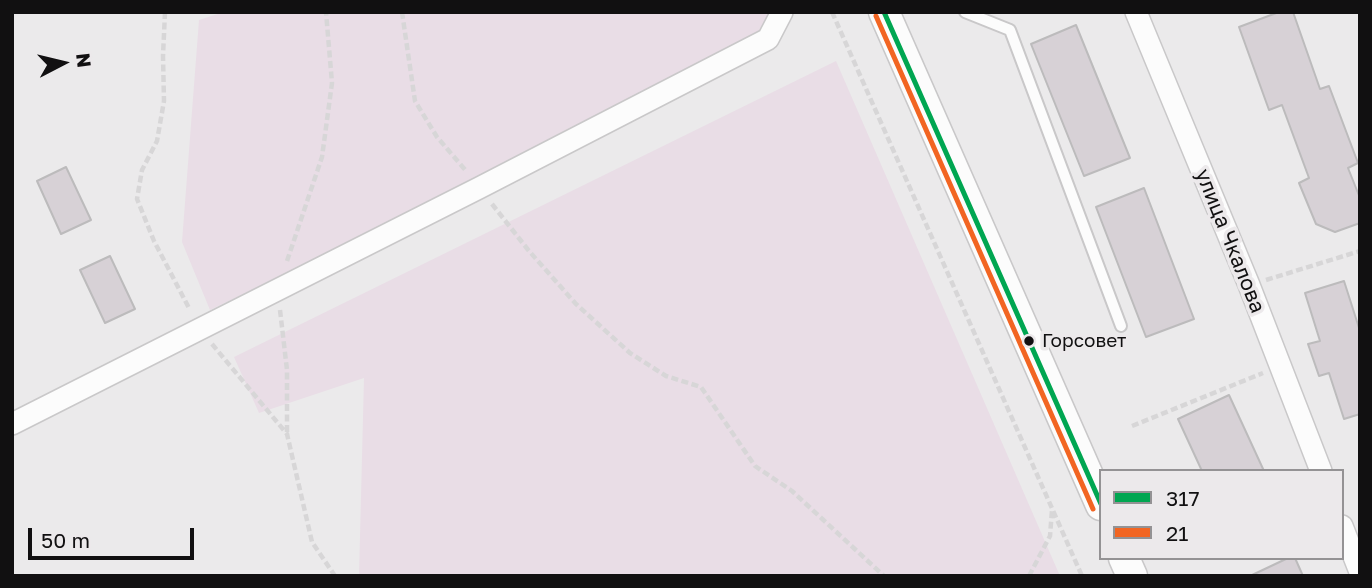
<!DOCTYPE html>
<html>
<head>
<meta charset="utf-8">
<style>
	body { margin:0 }
	#map { position:relative; width:1372px; height:588px; overflow:hidden; background:#ebeaeb; font-family:"Golos Text",sans-serif }
	canvas { display:block }
	.frame { position:absolute; inset:0; border:14px solid #111011; pointer-events:none }
	.legend { position:absolute; left:1099px; top:469px; width:245px; height:91px; box-sizing:border-box; background:#ece9eb; border:2px solid #949294; margin:0; padding:9px 12px; list-style:none; font-size:21px; color:#111011 }
	.legend li { display:flex; align-items:center; gap:14px; height:35px }
	.legend b { width:35px; border:2px solid #949294 }
	.north { position:absolute; left:28px; top:28px; width:70px; height:70px; -webkit-text-stroke:5px #ece9eb; paint-order:stroke; rotate:83deg; font-size:19px; font-weight:700; line-height:28px; text-align:center; color:#111011 }
	.north::after { content:''; display:block; margin:auto; width:24px; height:32px; background:#111011; clip-path:polygon(50% 0,100% 100%,50% 72%,0 100%) }
	.scale { position:absolute; left:28px; top:528px; width:166px; height:32px; box-sizing:border-box; border:4px solid #111011; border-top:0; padding-left:9px; font-size:21px; line-height:24px; white-space:nowrap; color:#111011; -webkit-text-stroke:5px #ece9eb; paint-order:stroke }
</style>
</head>
<body>
<div id="map">
<canvas width="1372" height="588"></canvas>
<div class="frame"></div>
<ul class="legend">
<li><b style="height:9px;background:#00a651"></b>317</li>
<li><b style="height:9px;background:#f26522"></b>21</li>
</ul>
<div class="north">N</div>
<div class="scale">50 m</div>
</div>
<script>
const ctx = document.querySelector('canvas').getContext('2d');
ctx.lineJoin = 'round';
function paint(path, color) { ctx.fillStyle = color; ctx.fill(path, 'evenodd'); }
function trace(path, color, width, dash) { ctx.strokeStyle = color; ctx.lineWidth = width; ctx.lineCap = dash ? 'butt' : 'round'; ctx.setLineDash(dash || []); ctx.stroke(path); }
function drawText(font, color, halo, rows, align = 'center') {
  ctx.font = font + ' "Golos Text",sans-serif'; ctx.lineWidth = 7; ctx.setLineDash([]); ctx.textBaseline = 'middle'; ctx.strokeStyle = halo; ctx.fillStyle = color; for (const [text, x, y, turn = 0] of rows) {
    ctx.save(); ctx.translate(x, y); ctx.rotate((+turn || 0) * Math.PI / 180); ctx.textAlign = isNaN(turn) ? turn : align; if (halo) ctx.strokeText(text, 0, 0); ctx.fillText(text, 0, 0); ctx.restore();
  }
}
paint(new Path2D(`
	M224 12H770L752 50 210 310 182 242 199 20Z
	M836 61 1060 576H359L364 378 259 413 234 357Z`), '#e9dde6');
const building = new Path2D(`
	M1279 12H1293L1320 89 1329 86 1358 163 1348 168 1360 198V223L1335 232 1316 224 1299 183 1309 178 1282 105 1269 110 1239 27Z
	M1076 25 1130 158 1084 176 1031 44Z
	M66 167 91 220 61 234 37 181Z
	M1144 188 1194 319 1146 337 1096 207Z
	M110 256 135 309 105 323 80 270Z
	M1344 281 1360 331V414L1344 419 1329 373 1319 376 1308 344 1320 341 1305 293Z
	M1229 395 1264 471H1202L1178 419Z
	M1288 558H1295L1303 576H1250Z`);
paint(building, '#d7d1d6');
trace(building, '#bcbbbc', 2);
const service = new Path2D(`
	M965 12 1010 30 1121 326`);
const minor = new Path2D(`
	M1136 12 1249 285 1321 471
	M12 424 479 188 768 39 782 12
	M1342 526 1360 572`);
const secondary = new Path2D(`
	M884 12 1101 505
	M1124 558 1132 576`);
trace(service, '#c9c8c9', 14);
trace(minor, '#c9c8c9', 24);
trace(secondary, '#c9c8c9', 33);
trace(new Path2D(`
	M165 12 163 56 164 101 157 141 142 170 137 199 154 241 190 310
	M402 12 415 101 437 137 467 172
	M832 12 1082 576
	M492 204 529 251 576 304 630 353 666 376 701 387 755 466 792 491 884 576
	M287 261 322 157 332 83 326 12
	M1266 280 1360 251
	M280 310 287 370V433
	M212 344 287 434 312 542 335 576
	M1132 426 1263 373
	M1029 576 1050 536 1052 510`), '#d7d6d7', 4.5, [7, 3.5]);
trace(service, '#fcfcfc', 10);
trace(minor, '#fcfcfc', 21);
trace(secondary, '#fcfcfc', 30);
trace(new Path2D(`
	M884 12 1101 504`), '#00a651', 5);
trace(new Path2D(`
	M876 16 1093 509`), '#f26522', 5);
for (const [x, y, r, color] of [
	[1029,341,6,"#111011"]
]) { const dot = new Path2D(); dot.arc(x, y, r, 0, 2 * Math.PI); ctx.fillStyle = color; ctx.fill(dot); trace(dot, '#ece9eb', 2.5); }
drawText('19px', '#111011', '#ece9eb', [
	["Горсовет",1042,341]
], 'left');
drawText('21px', '#111011', '#ece9eb', [
	["улица Чкалова",1230,241,68]
]);
</script>
</body>
</html>
